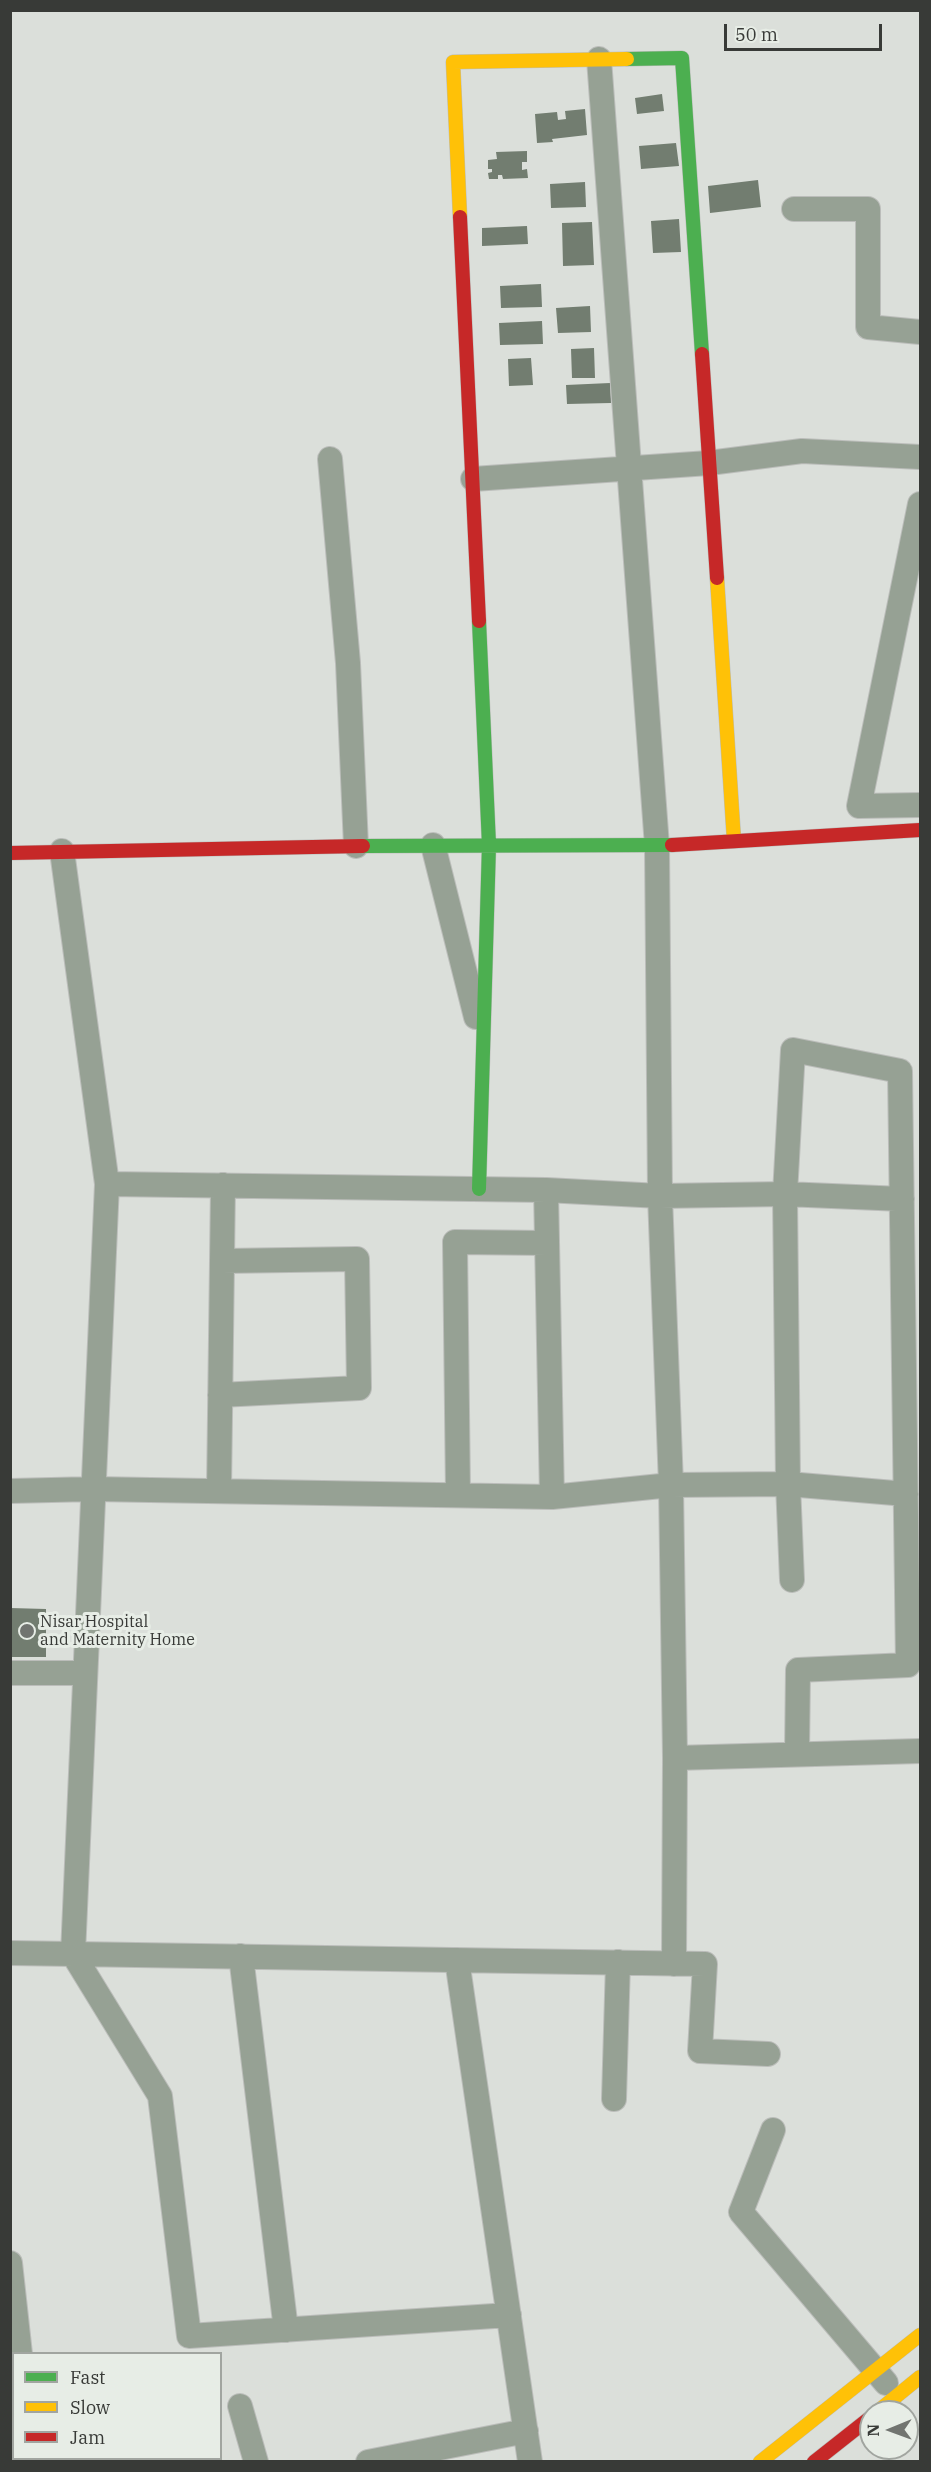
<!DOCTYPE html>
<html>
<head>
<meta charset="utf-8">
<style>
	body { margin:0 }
	#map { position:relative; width:931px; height:2472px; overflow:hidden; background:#dbdfda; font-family:"IBM Plex Serif",serif }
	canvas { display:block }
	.frame { position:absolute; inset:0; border:12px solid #383a37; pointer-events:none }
	.legend { position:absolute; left:12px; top:2352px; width:210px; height:108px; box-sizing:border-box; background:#e7ede6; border:2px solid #a1a5a0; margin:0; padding:8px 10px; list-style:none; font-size:18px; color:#383a37 }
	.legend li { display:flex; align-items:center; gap:12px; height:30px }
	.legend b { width:30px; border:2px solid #a1a5a0 }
	.north { position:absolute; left:859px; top:2400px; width:60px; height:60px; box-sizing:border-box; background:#e7ede6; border:2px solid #a1a5a0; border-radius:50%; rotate:269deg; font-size:16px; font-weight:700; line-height:24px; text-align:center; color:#383a37 }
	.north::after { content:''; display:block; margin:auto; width:21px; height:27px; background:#717470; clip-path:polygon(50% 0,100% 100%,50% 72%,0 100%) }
	.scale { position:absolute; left:724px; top:24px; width:158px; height:27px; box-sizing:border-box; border:3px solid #383a37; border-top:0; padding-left:8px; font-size:18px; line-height:21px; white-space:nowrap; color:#383a37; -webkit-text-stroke:4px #e7ede6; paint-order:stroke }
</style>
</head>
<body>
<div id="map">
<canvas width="931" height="2472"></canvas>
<div class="frame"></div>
<ul class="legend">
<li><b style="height:8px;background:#4caf50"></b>Fast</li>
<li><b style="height:8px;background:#ffc107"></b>Slow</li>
<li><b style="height:8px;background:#c62828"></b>Jam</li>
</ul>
<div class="north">N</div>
<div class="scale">50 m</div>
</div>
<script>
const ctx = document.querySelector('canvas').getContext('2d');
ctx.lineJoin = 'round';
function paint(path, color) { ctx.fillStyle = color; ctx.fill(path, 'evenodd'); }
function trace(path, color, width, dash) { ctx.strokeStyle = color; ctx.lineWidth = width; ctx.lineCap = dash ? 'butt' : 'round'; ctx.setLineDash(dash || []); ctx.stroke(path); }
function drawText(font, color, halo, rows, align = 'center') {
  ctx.font = font + ' "IBM Plex Serif",serif'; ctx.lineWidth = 6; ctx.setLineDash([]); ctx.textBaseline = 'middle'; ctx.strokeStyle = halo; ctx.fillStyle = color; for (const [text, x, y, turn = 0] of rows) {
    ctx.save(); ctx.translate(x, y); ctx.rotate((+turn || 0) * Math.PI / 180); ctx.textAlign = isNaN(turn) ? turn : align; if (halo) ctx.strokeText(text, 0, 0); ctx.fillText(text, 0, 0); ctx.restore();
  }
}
paint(new Path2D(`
	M662 94 664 111 637 114 635 98Z
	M585 109 587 135 552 139 553 142 537 143 535 114 557 112 558 120 566 119 565 111Z
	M676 143 679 166 641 169 639 146Z
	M527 151V162H522V170L527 169 528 178 503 179 502 175H498V179H489L488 173 492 172V169H488V160L497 159 496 152Z
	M758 180 761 207 710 213 708 186Z
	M585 182 586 207 551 208 550 184Z
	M679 219 681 252 653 253 651 221Z
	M592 222 594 265 563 266 562 223Z
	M527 226 528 244 482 246V228Z
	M541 284 542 307 501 308 500 286Z
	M590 306 591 332 558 333 556 308Z
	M542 321 543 344 500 345 499 323Z
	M594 348 595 378H572L571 349Z
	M531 358 533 385 509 386 508 359Z
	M610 383 611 403 567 404 566 385Z
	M10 1608 46 1609V1657H10Z`), '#727d70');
const street = new Path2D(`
	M599 59 657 846 660 1196 671 1485 675 1758 674 1964
	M794 209H868V327L920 332
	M330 459 348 663 356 846
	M473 479 709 463 802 451 920 457
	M920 504 859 806 920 805
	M433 845 476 1017
	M62 851 107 1184 73 1954 160 2096 189 2336 509 2315
	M107 1184 546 1190 660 1196 785 1194 902 1199
	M546 1190 552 1497
	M220 1395 359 1388 357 1259 222 1261
	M10 1491 93 1489 552 1497 671 1485 788 1484 906 1494
	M219 1491 223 1185
	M458 1495 455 1242 547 1243
	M792 1580 788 1484 785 1194 793 1050 900 1071 908 1665 798 1670 797 1754
	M10 1673H85
	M675 1758 920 1751
	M10 1953 705 1964 700 2051 768 2054
	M241 1956 286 2330
	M457 1960 530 2462
	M614 2099 618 1962
	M773 2130 741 2212 886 2383
	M10 2263 20 2354
	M240 2406 256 2462
	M31 2458 32 2462
	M368 2462 526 2431`);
const fast = new Path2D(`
	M627 59 682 58 702 354
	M479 621 489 845 479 1189
	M363 846 672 845`);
const slow = new Path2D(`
	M460 217 453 62 627 59
	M717 578 734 841
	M877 2412 920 2377
	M760 2462 920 2335`);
const jam = new Path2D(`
	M460 217 479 621
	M702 354 717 578
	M672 845 920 830
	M10 853 363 846
	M814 2462 871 2417`);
trace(street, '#bbbdba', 26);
trace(fast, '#bbbdba', 15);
trace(slow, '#bbbdba', 15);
trace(jam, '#bbbdba', 15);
trace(street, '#96a194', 24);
trace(fast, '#4caf50', 14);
trace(slow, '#ffc107', 14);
trace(jam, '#c62828', 14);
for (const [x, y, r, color] of [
	[27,1631,8,"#717470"]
]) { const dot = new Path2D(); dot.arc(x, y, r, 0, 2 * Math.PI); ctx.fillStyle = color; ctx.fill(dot); trace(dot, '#e7ede6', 2); }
drawText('16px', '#383a37', '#e7ede6', [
	["Nisar Hospital",40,1622],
	["and Maternity Home",40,1640]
], 'left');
</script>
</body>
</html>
